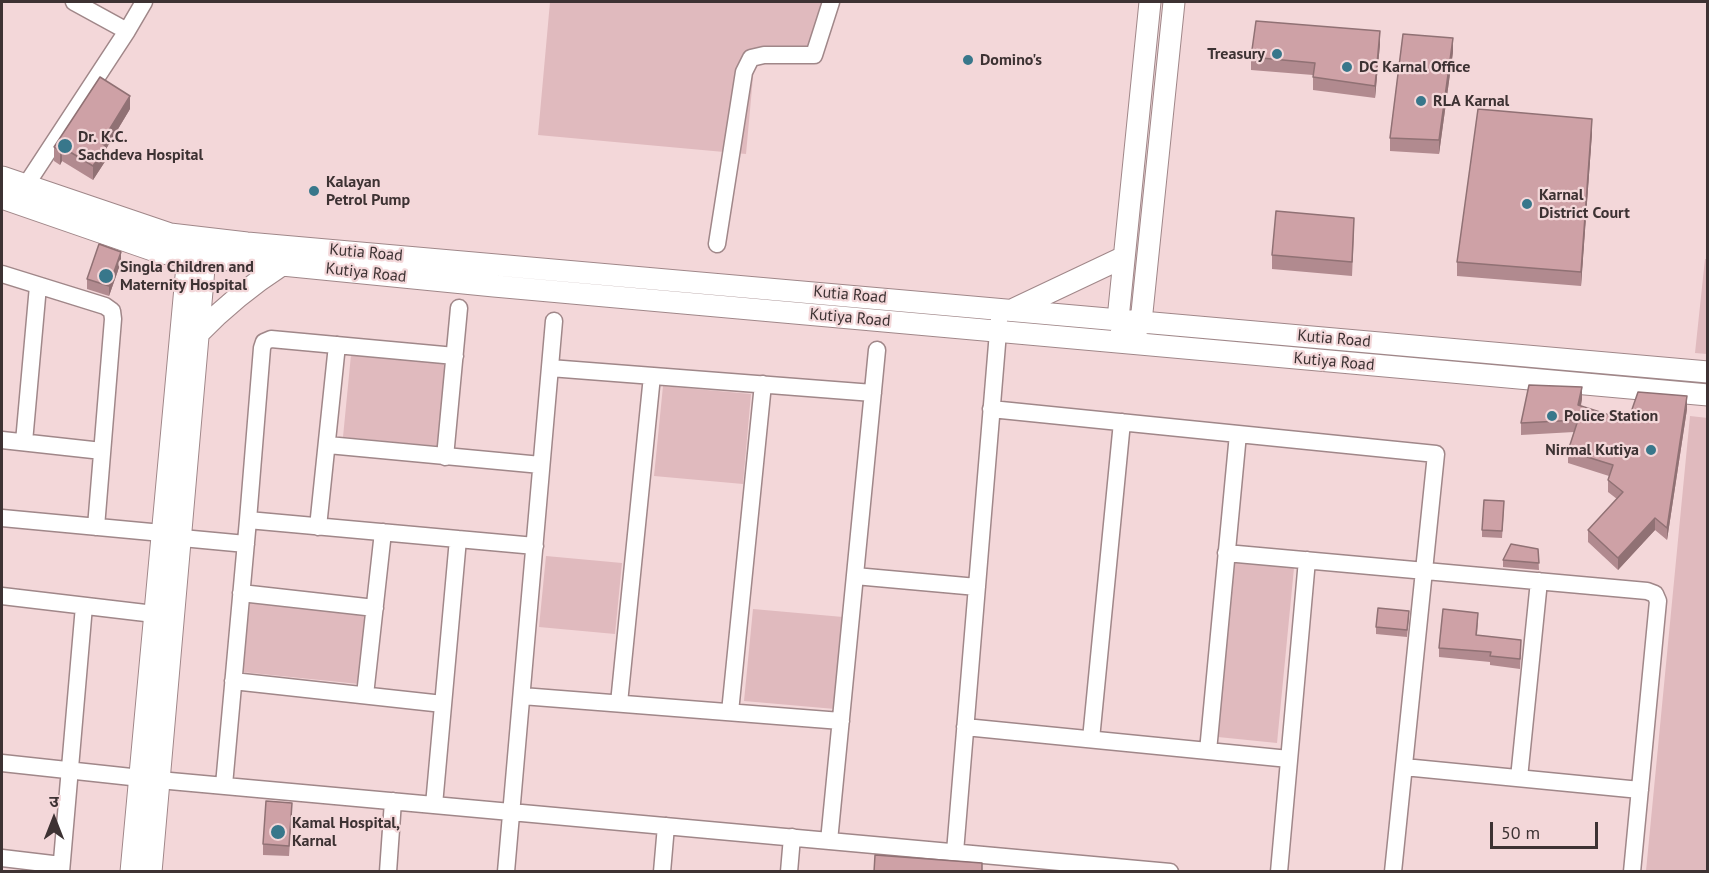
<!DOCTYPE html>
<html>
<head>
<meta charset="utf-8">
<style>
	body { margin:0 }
	#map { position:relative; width:1709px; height:873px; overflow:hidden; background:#f3d7d9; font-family:"PT Sans","Noto Sans Devanagari",sans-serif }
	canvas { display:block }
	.frame { position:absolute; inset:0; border:3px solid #3d3233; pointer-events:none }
	.north { position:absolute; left:24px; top:789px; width:60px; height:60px; -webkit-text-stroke:4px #f3d7d9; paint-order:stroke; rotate:0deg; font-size:16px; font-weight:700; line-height:24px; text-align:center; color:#3d3233 }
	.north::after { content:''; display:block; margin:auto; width:21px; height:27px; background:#3d3233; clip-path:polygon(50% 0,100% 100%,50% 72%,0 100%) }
	.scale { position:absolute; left:1490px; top:822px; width:108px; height:27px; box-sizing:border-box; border:3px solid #3d3233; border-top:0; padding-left:8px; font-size:18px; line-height:21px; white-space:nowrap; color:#3d3233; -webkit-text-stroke:4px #f3d7d9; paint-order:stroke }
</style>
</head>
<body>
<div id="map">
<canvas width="1709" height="873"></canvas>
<div class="frame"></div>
<div class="north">उ</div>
<div class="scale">50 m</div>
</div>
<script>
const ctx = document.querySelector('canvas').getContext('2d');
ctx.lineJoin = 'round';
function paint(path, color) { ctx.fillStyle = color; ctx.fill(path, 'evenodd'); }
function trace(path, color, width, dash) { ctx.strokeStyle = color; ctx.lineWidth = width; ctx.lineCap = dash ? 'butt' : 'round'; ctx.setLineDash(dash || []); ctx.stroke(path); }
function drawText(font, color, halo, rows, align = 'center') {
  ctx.font = font + ' "PT Sans",sans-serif'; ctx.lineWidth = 4.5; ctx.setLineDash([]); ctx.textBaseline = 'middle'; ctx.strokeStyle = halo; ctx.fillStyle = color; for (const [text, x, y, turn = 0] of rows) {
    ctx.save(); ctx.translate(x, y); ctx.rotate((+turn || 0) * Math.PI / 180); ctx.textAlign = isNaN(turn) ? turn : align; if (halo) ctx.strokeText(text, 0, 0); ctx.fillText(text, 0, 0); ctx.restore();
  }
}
paint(new Path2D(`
	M550 2H822L816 60 755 55 746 154 538 135Z
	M1705 259H1708L1707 354 1695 353Z
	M351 355 446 364 438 446 343 437Z
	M663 386 751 394 743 484 654 476Z
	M1690 416 1708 418 1707 871H1646Z
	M546 556 622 563 615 634 539 627Z
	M1235 562 1294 568 1277 743 1218 737Z
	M250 603 366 615 359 684 242 672Z
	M753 609 843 617 835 709 744 701Z`), '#e0babe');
const minor = new Path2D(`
	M74 2 127 31
	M26 185 127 31 144 2
	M717 244 744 72 751 58 764 55H814L831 2
	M2 274 105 306 112 311 113 319 96 527
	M550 368 873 393
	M991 409 1436 454 1393 872
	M2 440 102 451
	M24 442 38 286
	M328 445 541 465
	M445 457 459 308
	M2 518 162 533
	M248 520 535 546
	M318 527 337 345
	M182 538 246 544
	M1226 553 1647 591 1655 594 1658 601 1632 872
	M855 576 977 587
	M241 593 375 608
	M2 596 154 614
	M233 681 443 704
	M365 695 383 532
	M522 696 841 721
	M619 703 652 376
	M730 712 763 384
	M965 727 1289 759
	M1091 739 1122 422
	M1208 751 1238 434
	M2 763 159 780 1170 872
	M1404 767 1640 790
	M1519 778 1539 581
	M224 785 248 520 262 348 264 342 271 339 455 356
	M434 805 458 539
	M829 841 877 350
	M955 852 999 320
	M2 858 61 865
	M61 872 84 606
	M388 872 393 801
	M506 872 554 321
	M662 872 666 826
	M789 872 792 837
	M1279 872 1307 560`);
const tertiary = new Path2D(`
	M2 177 170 234 247 243 1708 372
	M2 198 161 253 494 286 1708 395
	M1014 309 1124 257
	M1123 332 1118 319 1150 2
	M1135 333 1141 322 1174 2
	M198 334C224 307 251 285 282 265
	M131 872 188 255 194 245
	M151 872 205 257 201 246`);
trace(minor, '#a08789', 19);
trace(tertiary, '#a08789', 23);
trace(minor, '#fff', 16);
trace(tertiary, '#fff', 21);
paint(new Path2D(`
	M1380 44 1375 98 1313 90V75L1251 70V57Z
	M1453 52 1439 154 1390 151V138Z
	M130 109 106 149V160L93 180 62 161 60 165 54 161V147Z
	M1592 133 1581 286 1457 276V262Z
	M1354 232 1352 276 1272 269V255Z
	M121 262 109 296 87 289V279Z
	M1582 399 1581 406 1628 421 1687 409 1667 540 1655 530 1618 570 1588 542V530L1617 499 1608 492V480L1609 476 1568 463V451L1574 432 1521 435V423Z
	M1504 508 1502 538 1482 537V530Z
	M1538 549 1539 570 1503 567V560Z
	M1409 618 1407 637 1376 634V627Z
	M1478 622 1477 635 1521 650 1520 669 1490 665V662L1439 657V648Z
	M292 813 289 856 263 855V844Z`), '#b18a8f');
paint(new Path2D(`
	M1380 31V44L1375 98V86Z
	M1453 38V52L1439 154V140Z
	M130 96V109L106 149V160L93 180V166L101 143Z
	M1592 119V133L1581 286V272Z
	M62 147V161L60 165V151Z
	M121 252V262L109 296V286Z
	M1582 387V399L1578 417V405Z
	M1687 396V409L1667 540V528Z
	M1655 518V530L1618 570V558Z`), '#907174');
const building = new Path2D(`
	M1256 21 1380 31 1375 86 1313 77 1315 63 1251 57Z
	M1403 34 1453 38 1439 140 1390 138Z
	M100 77 130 96 101 143 106 146 93 166 62 147 60 151 54 147Z
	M1478 109 1592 119 1581 272 1457 262Z
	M1276 211 1354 218 1352 262 1272 255Z
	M99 244 121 252 109 286 87 279Z
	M1529 385 1582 387 1578 405 1628 421 1638 392 1687 396 1667 528 1655 518 1618 558 1588 530 1623 492 1608 480 1613 465 1568 451 1578 420 1521 423Z
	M1484 500 1504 501 1502 531 1482 530Z
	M1511 544 1538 549 1539 563 1503 560Z
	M1378 608 1409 611 1407 630 1376 627Z
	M1443 609 1478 613 1476 635 1521 640 1520 659 1490 656 1491 652 1439 648Z
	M266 801 292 803 289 846 263 844Z
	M875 855 982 863V872H874Z`);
paint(building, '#cea1a6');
trace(building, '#907174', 1.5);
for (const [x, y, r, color] of [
	[1277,54,6,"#38778b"],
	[968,60,6,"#38778b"],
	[1347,67,6,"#38778b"],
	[1421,101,6,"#38778b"],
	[65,146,8,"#38778b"],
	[314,191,6,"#38778b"],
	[1527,204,6,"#38778b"],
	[106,276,8,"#38778b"],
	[1552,416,6,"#38778b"],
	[1651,450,6,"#38778b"],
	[278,832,8,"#38778b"]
]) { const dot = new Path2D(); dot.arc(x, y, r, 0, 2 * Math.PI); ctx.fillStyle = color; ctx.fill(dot); trace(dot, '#f3d7d9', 2); }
drawText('bold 16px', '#3d3233', '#f3d7d9', [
	["Treasury",1265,54,"right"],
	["Domino's",980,60],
	["DC Karnal Office",1359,67],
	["RLA Karnal",1433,101],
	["Dr. K.C.",78,137],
	["Sachdeva Hospital",78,155],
	["Kalayan",326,182],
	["Petrol Pump",326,200],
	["Karnal",1539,195],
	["District Court",1539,213],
	["Singla Children and",120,267],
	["Maternity Hospital",120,285],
	["Police Station",1564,416],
	["Nirmal Kutiya",1639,450,"right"],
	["Kamal Hospital,",292,823],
	["Karnal",292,841]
], 'left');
drawText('16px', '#3d3233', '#f3d7d9', [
	["Kutia Road",366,253,5],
	["Kutiya Road",366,273,6],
	["Kutia Road",850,295,5],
	["Kutiya Road",850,318,5],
	["Kutia Road",1334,339,5],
	["Kutiya Road",1334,362,5]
]);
</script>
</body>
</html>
